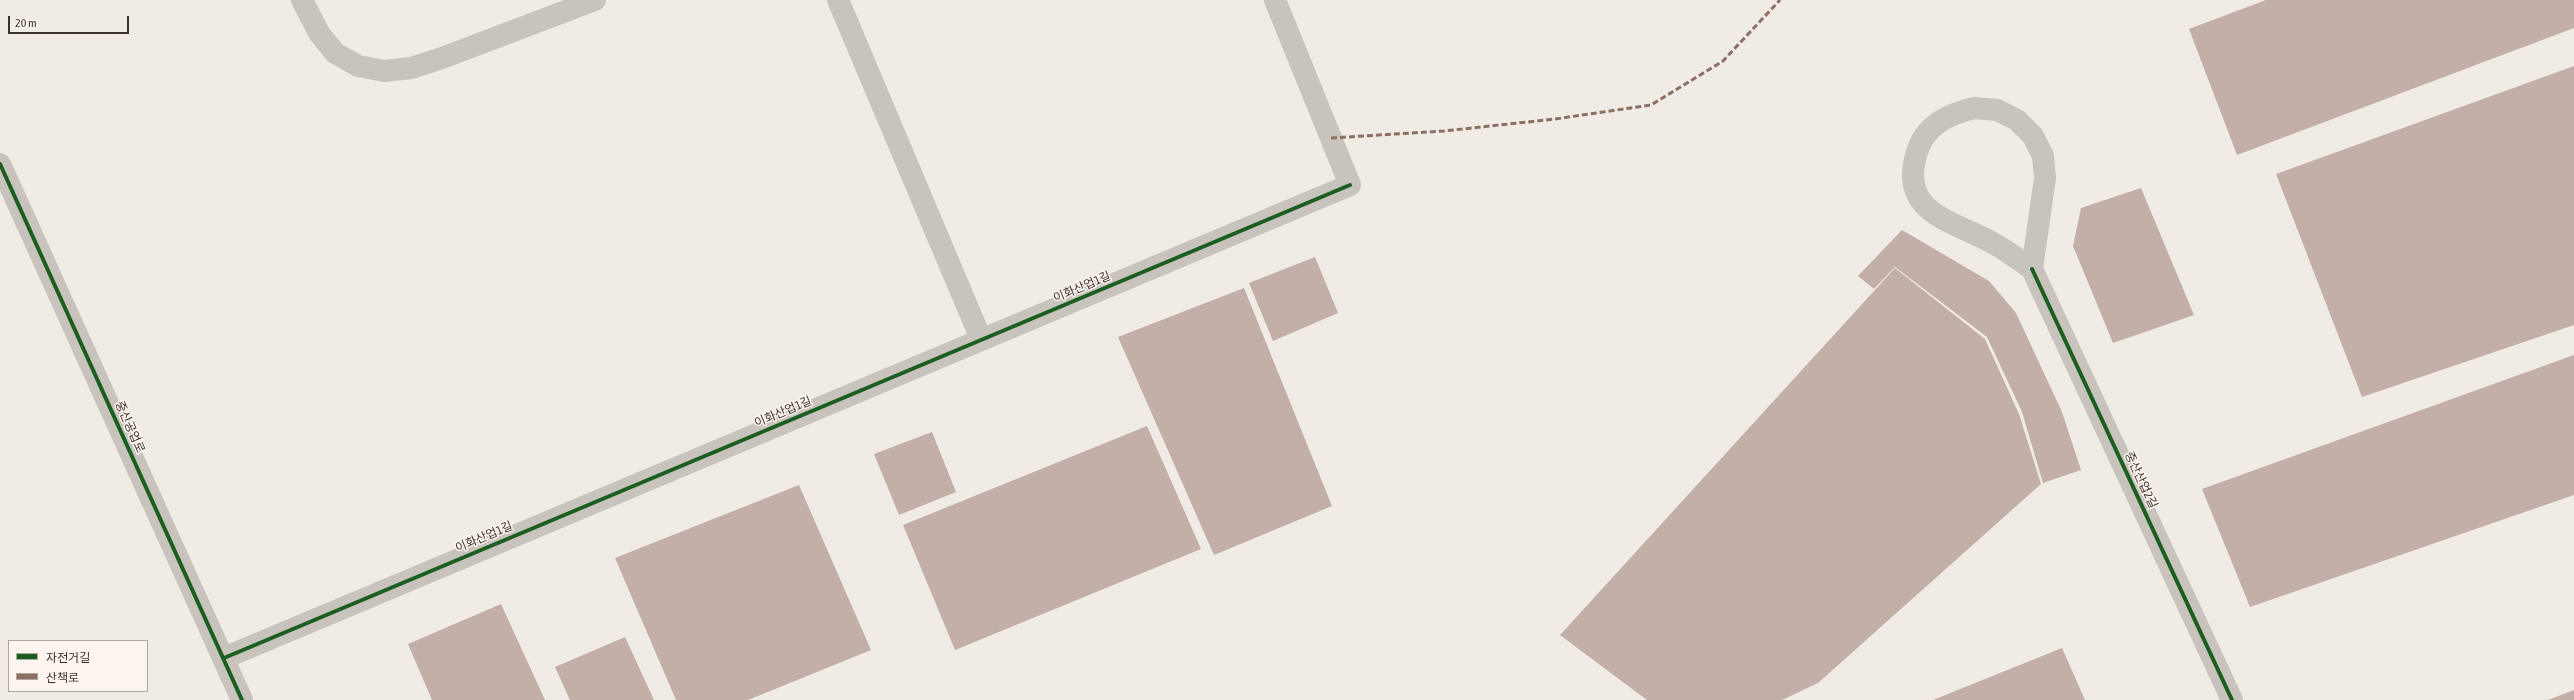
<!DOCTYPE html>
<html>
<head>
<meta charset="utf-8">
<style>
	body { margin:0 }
	#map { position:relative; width:2574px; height:700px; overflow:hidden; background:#f0ebe5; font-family:"Asap Condensed","Noto Sans KR",sans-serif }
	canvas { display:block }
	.legend { position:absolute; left:8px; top:640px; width:140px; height:52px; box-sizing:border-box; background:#fbf5ee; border:1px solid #aea6a0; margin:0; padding:5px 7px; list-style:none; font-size:12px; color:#3b302b }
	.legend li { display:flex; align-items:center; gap:8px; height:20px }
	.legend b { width:20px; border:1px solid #aea6a0 }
	.scale { position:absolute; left:8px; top:16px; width:121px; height:18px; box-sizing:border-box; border:2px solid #3b302b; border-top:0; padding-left:5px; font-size:12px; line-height:14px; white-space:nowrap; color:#3b302b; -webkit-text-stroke:3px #fbf5ee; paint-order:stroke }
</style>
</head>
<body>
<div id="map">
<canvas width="2574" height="700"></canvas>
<ul class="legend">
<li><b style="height:5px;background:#1b5e20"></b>자전거길</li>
<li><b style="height:5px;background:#8d6e63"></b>산책로</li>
</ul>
<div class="scale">20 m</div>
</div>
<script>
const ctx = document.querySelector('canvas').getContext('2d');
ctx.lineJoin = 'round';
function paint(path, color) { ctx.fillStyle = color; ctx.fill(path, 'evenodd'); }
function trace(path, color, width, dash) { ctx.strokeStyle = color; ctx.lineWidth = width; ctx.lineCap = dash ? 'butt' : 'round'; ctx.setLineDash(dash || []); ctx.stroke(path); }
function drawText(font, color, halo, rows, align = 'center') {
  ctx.font = font + ' "Asap Condensed","Noto Sans KR",sans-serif'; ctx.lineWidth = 3; ctx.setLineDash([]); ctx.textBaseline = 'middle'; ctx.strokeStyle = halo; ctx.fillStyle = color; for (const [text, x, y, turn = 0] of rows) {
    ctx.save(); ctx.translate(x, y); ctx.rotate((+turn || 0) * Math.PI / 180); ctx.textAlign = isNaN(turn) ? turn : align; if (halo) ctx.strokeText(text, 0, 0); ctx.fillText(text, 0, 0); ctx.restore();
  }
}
paint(new Path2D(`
	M2266 0H2574V28L2237 155 2189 29Z
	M2574 66V325L2362 397 2276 174Z
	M2141 188 2194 315 2113 343 2073 246 2081 208Z
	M1902 230 1989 281 2016 313 2062 412 2081 470 2043 483 2022 412 1987 337 1895 267 1874 289 1858 276Z
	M1315 257 1338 313 1273 341 1249 283Z
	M1895 268 1985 339 2019 414 2041 484 1818 683 1782 700H1647L1560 635Z
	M1244 288 1332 506 1214 555 1118 337Z
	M2574 355V495L2250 607 2202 489Z
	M1147 426 1201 549 955 650 903 525Z
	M932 432 956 492 899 515 874 454Z
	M799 485 871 650 748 700H676L615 558Z
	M501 604 545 700H432L408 644Z
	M625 637 654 700H570L555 667Z
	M2062 648 2085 700H1933Z
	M2574 690V700H2548Z`), '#c3afa7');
trace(new Path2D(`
	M302 0 319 33 335 53 358 66 384 71 411 68 442 58 595 0
	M838 0 981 339
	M1974 108 1997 110 2017 120 2033 136 2043 156 2045 178 2032 269C2019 260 2006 250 1991 242 1950 220 1898 212 1917 152 1925 125 1949 114 1974 108Z
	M0 164 242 700
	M2032 269 2232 700
	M224 658 1350 185 1275 0`), '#c9c3be', 22);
trace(new Path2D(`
	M1331 138 1444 131 1555 119 1651 105 1723 61 1780 0`), '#8d6e63', 3, [6, 3]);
trace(new Path2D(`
	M0 164 242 700
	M2032 269 2232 700
	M224 658 1350 185`), '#1b5e20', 4);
drawText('12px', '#3b302b', '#fbf5ee', [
	["이화산업1길",1082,287,-23],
	["이화산업1길",783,412,-23],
	["중산공업로",130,427,66],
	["중산산업2길",2141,480,65],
	["이화산업1길",484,537,-23]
]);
</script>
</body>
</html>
